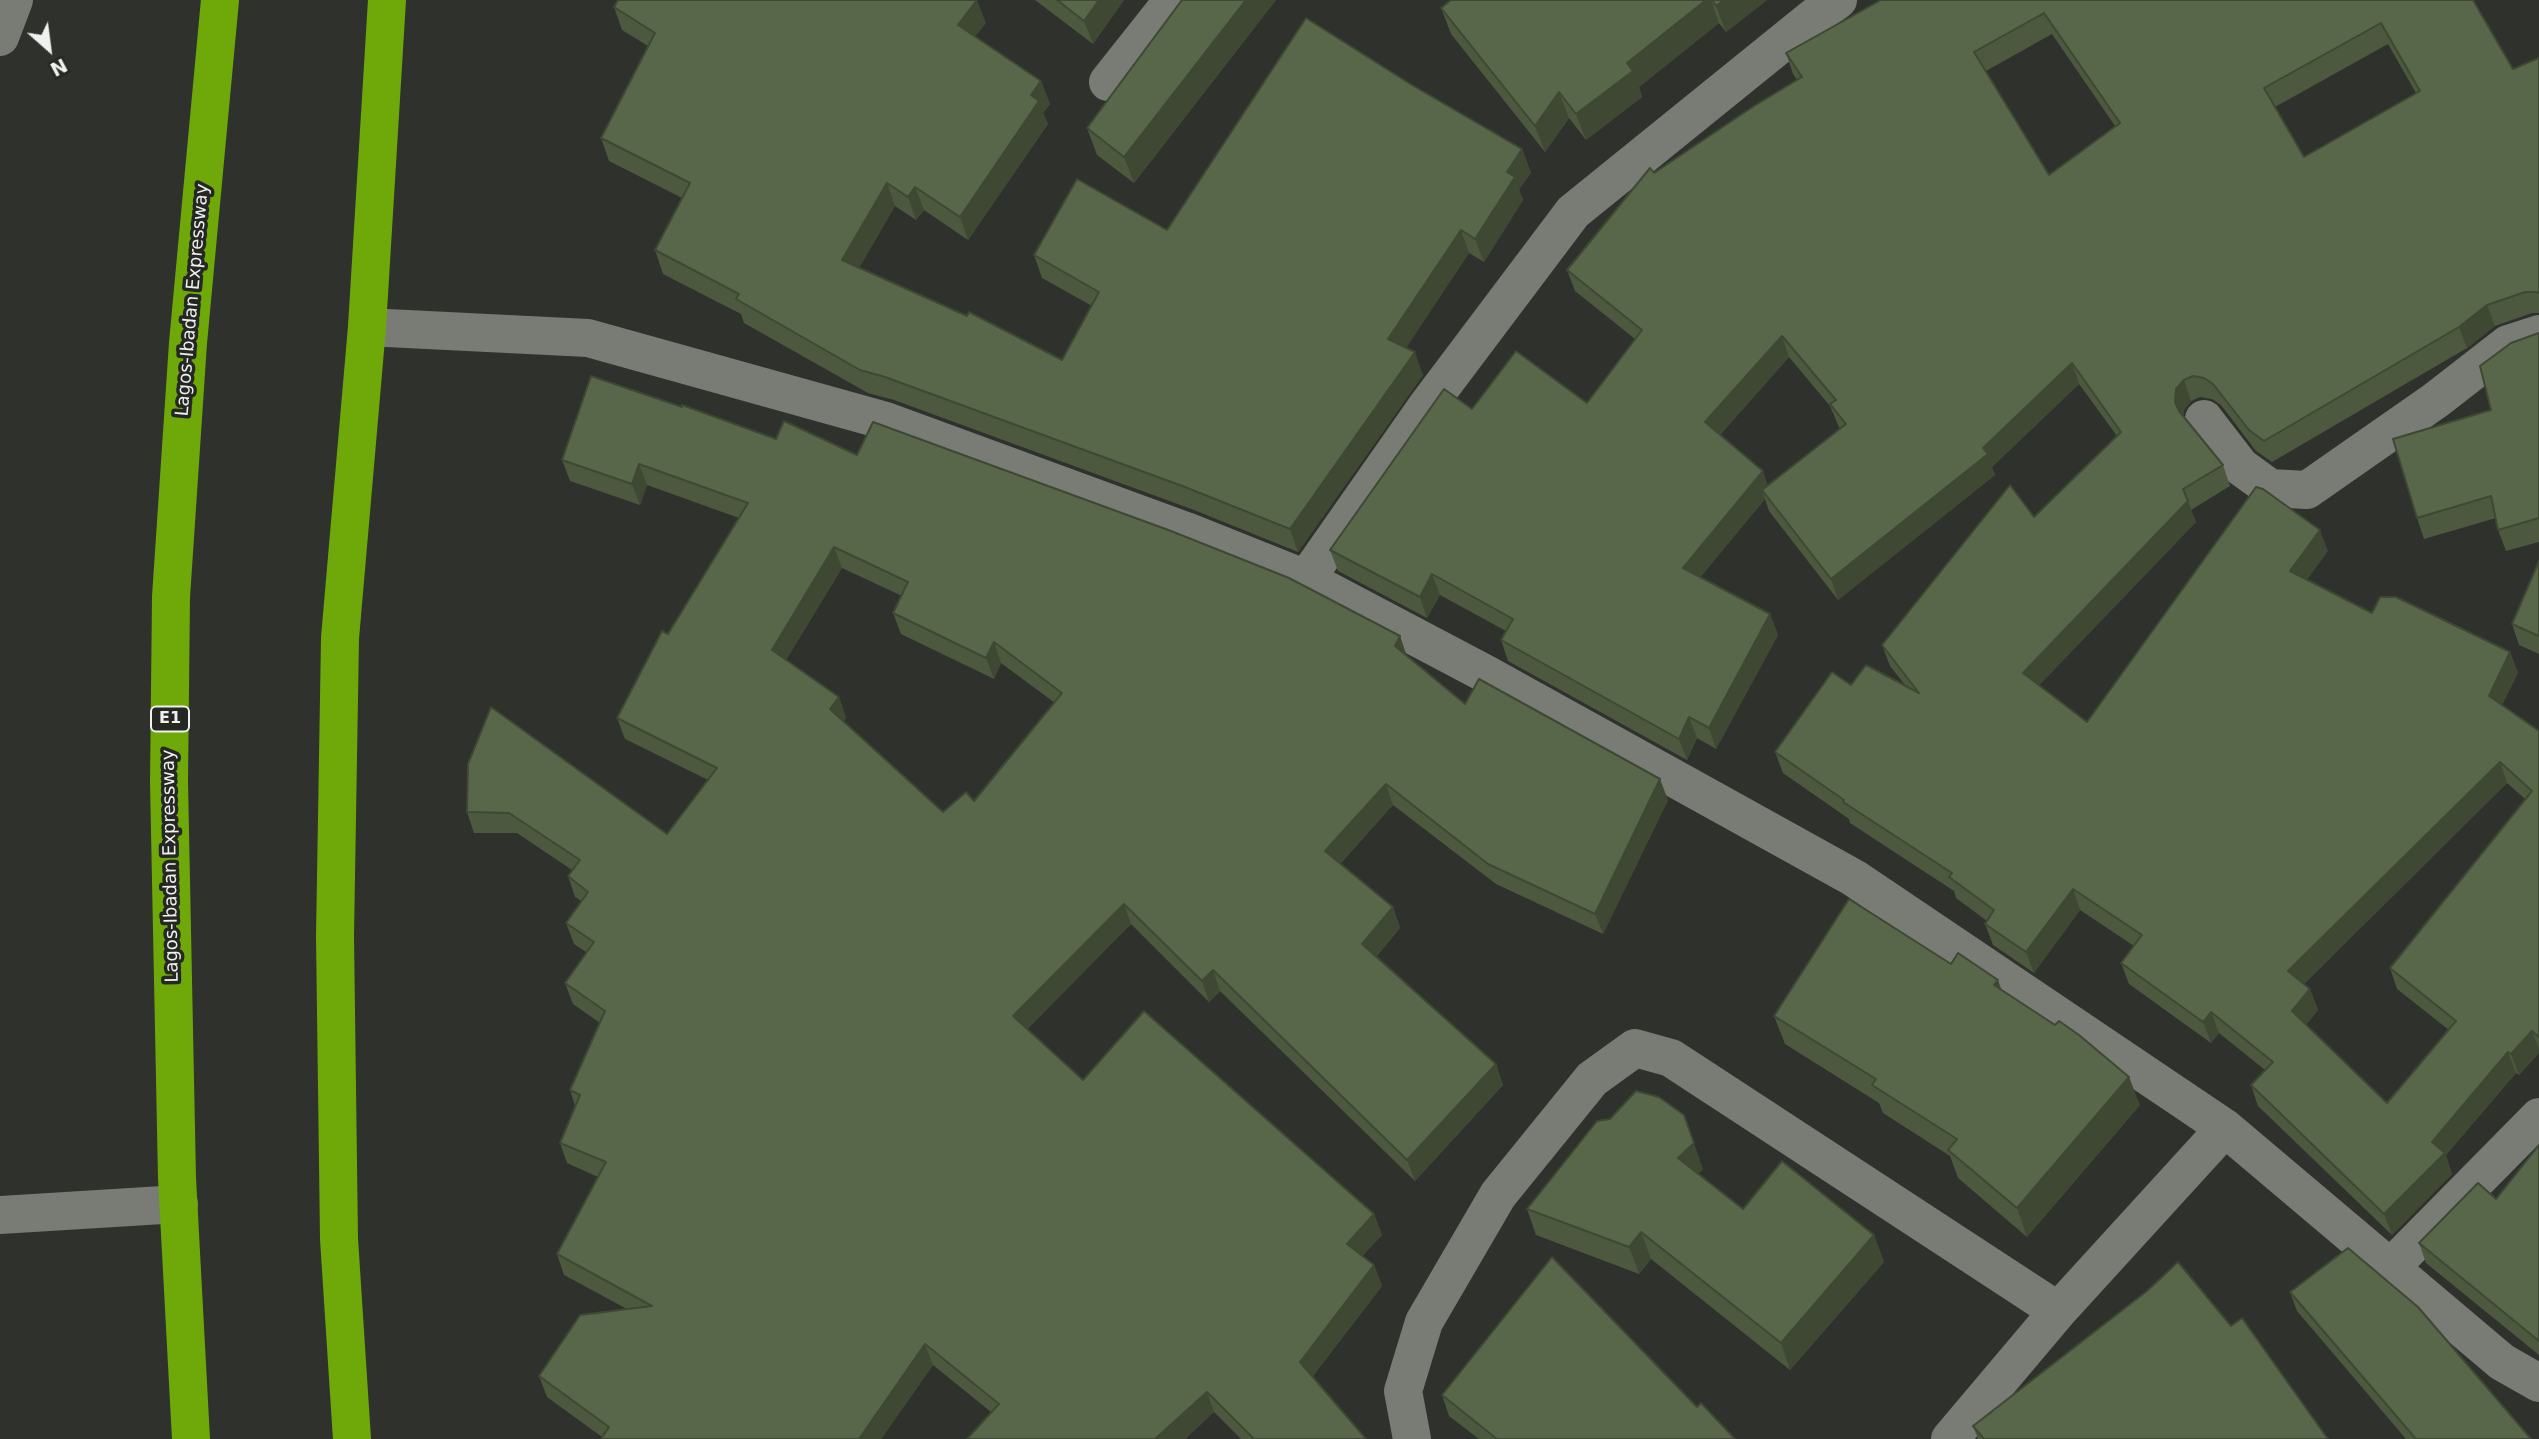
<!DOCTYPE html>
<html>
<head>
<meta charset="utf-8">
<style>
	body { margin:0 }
	#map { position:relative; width:2539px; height:1439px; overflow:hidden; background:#2e312c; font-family:"DejaVu Sans",sans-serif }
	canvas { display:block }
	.north { position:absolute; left:14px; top:14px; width:70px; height:70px; -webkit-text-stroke:5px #242722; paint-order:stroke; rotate:152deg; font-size:19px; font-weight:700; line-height:28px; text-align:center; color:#eff1ee }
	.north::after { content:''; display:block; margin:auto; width:24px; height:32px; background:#eff1ee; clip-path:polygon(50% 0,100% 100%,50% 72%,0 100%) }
</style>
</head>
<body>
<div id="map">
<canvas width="2539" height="1439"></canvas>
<div class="north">N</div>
</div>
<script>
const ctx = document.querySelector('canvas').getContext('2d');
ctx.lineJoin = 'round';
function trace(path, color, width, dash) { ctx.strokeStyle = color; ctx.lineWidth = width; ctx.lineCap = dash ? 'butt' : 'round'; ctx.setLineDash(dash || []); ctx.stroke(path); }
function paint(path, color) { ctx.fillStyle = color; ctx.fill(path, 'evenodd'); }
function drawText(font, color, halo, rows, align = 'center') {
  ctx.font = font + ' "DejaVu Sans",sans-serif'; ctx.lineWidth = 7; ctx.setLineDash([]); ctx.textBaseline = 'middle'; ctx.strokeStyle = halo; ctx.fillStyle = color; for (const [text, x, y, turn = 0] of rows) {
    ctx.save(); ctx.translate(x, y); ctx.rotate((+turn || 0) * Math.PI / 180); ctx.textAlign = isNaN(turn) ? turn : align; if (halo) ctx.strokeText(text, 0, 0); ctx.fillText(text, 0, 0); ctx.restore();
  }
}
trace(new Path2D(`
	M0 37 14 0
	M1108 82 1173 0
	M367 327 588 338 886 421 1186 531 1306 579 1486 674 1854 878 2225 1128 2502 1362 2539 1383
	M2204 419 2241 467 2270 488 2307 490 2436 400 2508 344 2539 334
	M1306 579 1427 406 1573 212 1814 17 1838 0
	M0 1215 179 1204
	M2390 1268 2539 1117
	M1412 1439 1403 1391 1424 1322 1498 1195 1592 1079 1635 1048 1671 1058 2058 1311
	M1950 1439 2058 1311 2225 1128`), '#787c75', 38);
trace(new Path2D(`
	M191 1439 177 1178 169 782 171 597 188 343 220 0
	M352 1439 339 1239 335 936 340 638 367 327 387 0`), '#6ea909', 38);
paint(new Path2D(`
	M1035 0H1124L1093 44Z
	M1182 0H1276L1134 183 1097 155 1087 128Z
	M1451 0H1767L1726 32 1719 23 1639 87 1642 97 1586 140 1569 118 1545 152 1451 34 1441 8Z
	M1881 0H2473L2513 69 2539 58V313H2532L2495 326 2467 348 2272 462 2256 451 2221 405 2212 399 2200 397 2191 401 2184 410 2183 417 2223 465 2230 486 2191 510 2196 522 2039 685 2087 722 2328 551 2307 579 2372 613 2510 652 2518 673 2502 705 2539 731V1053L2519 1075 2516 1073 2446 1155 2452 1174 2392 1235 2258 1106 2251 1085 2265 1070 2219 1033 2211 1043 2129 984 2121 963 2134 946 2080 910 2034 973 1993 945 1985 924 1987 921 1956 898 1954 891 1850 823 1849 819 1783 773 1775 752 1851 685H1905L1890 666 1882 645 2034 517 2117 436 2079 384 1992 467 1995 475 1838 600 1769 511 1765 499 1700 577 1770 614 1778 635 1716 749 1697 738 1687 760 1508 661 1501 640 1506 631 1440 595 1427 618 1338 571 1330 550 1472 409 1587 403 1635 339 1575 291 1567 270 1654 173 1797 80 1793 74 1786 53ZM2052 34 2115 126 2049 175 1986 71ZM2388 44 2416 93 2304 157 2275 107ZM1789 357 1830 406 1838 425 1840 429 1768 485 1720 435ZM2507 783 2525 799 2390 968 2397 989 2449 1030 2387 1103 2306 1025 2318 1010 2310 989 2304 984Z
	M614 7 986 23 975 36 1041 81 1050 104 1043 113 1048 124 968 240 924 210 916 220 895 206 859 268 1062 360 1092 306 1042 278 1034 255 1167 230 1412 85 1522 149 1531 173 1519 189 1523 200 1484 262 1469 253 1406 347 1423 375 1298 552 1194 510 894 400 868 393 744 323 741 314 663 274 655 250 682 198 609 161 601 138 648 46 622 30Z
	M2539 333V542L2506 551 2498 530 2496 518 2424 539 2417 518 2491 410Z
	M776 439 857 455 1400 636 1406 655 1465 704 1668 800 1603 934 1496 884 1393 805 1340 864 1393 907 1400 928 1377 956 1496 1064 1503 1085 1415 1181 1220 991 1209 1002 1131 924 1027 1029 1083 1080 1374 1214 1382 1235 1362 1256 1374 1265 1382 1286 1313 1376 1366 1439H1241L1214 1412 1185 1439H967L991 1412 933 1365 881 1439H601L602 1437 547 1397 539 1376 627 1309 564 1275 557 1254 598 1177 567 1163 560 1143 575 1106 570 1090 600 1023 573 1004 565 983 586 952 574 944 566 923 581 901 575 897 568 876 572 870 517 833H474L467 812 468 764 667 834 708 780 625 739 617 718 739 518 647 485 640 505 570 481 562 460ZM842 568 902 596 893 613 901 634 994 679 1001 663 1055 703 974 801 943 812 844 721 846 718 839 697 786 660Z
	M2539 561V654L2519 645 2512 624Z
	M1951 964 2001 991 2140 1105 2027 1237 1958 1178 1950 1156 1883 1113 1879 1103 1785 1044 1774 1016Z
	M2539 1145V1355L2426 1263 2419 1243 2496 1199Z
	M1703 1169 1698 1174 1743 1209 1874 1235 1884 1262 1790 1370 1651 1259 1639 1274 1536 1235 1527 1209Z
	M2290 1292 2531 1439H2406L2297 1311Z
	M2231 1326 2328 1439H1978L1973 1426Z
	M1442 1395 1697 1407 1735 1439H1479L1449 1416Z`), '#4c593f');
paint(new Path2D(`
	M977 0 986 23 966 48 958 25Z
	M1099 0H1124L1093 44 1084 21Z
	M1246 0H1276L1134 183 1124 157Z
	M1706 0H1711L1719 23 1639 87 1642 97 1586 140 1576 114 1627 63Z
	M1724 0H1767L1726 32 1716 6Z
	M1041 81 1050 104 1043 113 1048 124 968 240 960 217 1031 95Z
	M1559 92 1569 118 1545 152 1535 126Z
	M1522 149 1531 173 1519 189 1523 200 1484 262 1475 239 1507 172Z
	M887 183 895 206 850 283 842 260Z
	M915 187 924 210 916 220 908 197Z
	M1461 230 1469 253 1397 362 1388 339Z
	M2487 305 2495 326 2467 348 2459 327Z
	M1782 336 1789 357 1713 443 1705 422Z
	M1415 352 1423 375 1298 552 1290 529Z
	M2072 363 2079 384 1992 467 1995 475 1838 600 1831 579 1983 448Z
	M2184 380 2191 401 2184 410 2182 423 2175 402 2176 389Z
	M639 464 647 485 640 505 632 484Z
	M1763 471 1770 492 1762 490 1765 499 1691 589 1683 568Z
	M2188 501 2196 522 2031 694 2023 673Z
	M2320 530 2328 551 2298 592 2290 571Z
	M834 547 842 568 779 671 772 650Z
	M1432 574 1440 595 1427 618 1420 597Z
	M1770 614 1778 635 1716 749 1709 728Z
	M1400 636 1407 657 1395 646Z
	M994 642 1001 663 994 679 986 658Z
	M2510 652 2518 673 2496 717 2489 696Z
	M839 697 846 718 838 730 830 709Z
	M1689 717 1697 738 1687 760 1679 739Z
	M2500 762 2507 783 2296 992 2288 971Z
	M1660 779 1668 800 1603 934 1595 914Z
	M1386 784 1393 805 1332 872 1325 851Z
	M2073 889 2080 910 2034 973 2026 952Z
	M1124 904 1131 924 1020 1037 1013 1016Z
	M1393 907 1400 928 1370 964 1362 944Z
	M1213 970 1220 991 1209 1002 1202 981Z
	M1998 980 2008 1008 1994 985Z
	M2310 989 2318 1010 2300 1032 2292 1011Z
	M2211 1012 2219 1033 2211 1043 2203 1022Z
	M2532 1031 2539 1049V1053L2519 1075 2511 1054Z
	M2508 1052 2516 1073 2446 1155 2452 1174 2392 1235 2384 1214 2432 1142Z
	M1496 1064 1503 1085 1415 1181 1407 1160Z
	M2129 1077 2140 1105 2027 1237 2017 1208Z
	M1694 1143 1703 1169 1687 1185 1678 1158Z
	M1374 1214 1382 1235 1354 1265 1347 1244Z
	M1641 1232 1651 1259 1639 1274 1629 1247Z
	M1874 1235 1884 1262 1790 1370 1781 1343Z
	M1374 1265 1382 1286 1308 1382 1300 1362Z
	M925 1344 933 1365 881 1439H859Z
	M1207 1392 1214 1412 1185 1439H1155Z`), '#3e4833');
const building = new Path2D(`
	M618 0H977L958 25 1041 81 1031 95 1039 101 960 217 915 187 908 197 887 183 842 260 967 316 969 312 1062 360 1099 292 1034 255 1077 179 1167 230 1306 18 1412 85 1522 149 1507 172 1515 177 1475 239 1461 230 1388 339 1415 352 1290 529 1185 487 885 377 860 370 736 299 739 294 655 250 690 183 601 138 655 33 614 7Z
	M1057 0H1099L1084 21Z
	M1182 0H1246L1124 157 1087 128Z
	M1451 0H1706L1627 63 1633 71 1576 114 1559 92 1535 126 1441 8Z
	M1712 0H1724L1716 6Z
	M1881 0H2473L2513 69 2539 58V293L2535 292H2525L2487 305 2459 327 2264 441 2249 430 2213 384 2204 378 2193 376 2184 380 2176 389 2175 402 2179 411 2223 465 2183 489 2188 501 2023 673 2087 722 2256 487 2263 489 2320 530 2290 571 2372 613 2380 597H2396L2510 652 2489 696 2539 731V1037L2532 1031 2511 1054 2508 1052 2432 1142 2445 1153 2384 1214 2251 1085 2273 1062 2211 1012 2203 1022 2121 963 2142 935 2073 889 2026 952 1985 924 1994 910 1949 877 1952 873 1843 802 1844 800 1775 752 1832 672 1851 685 1866 665 1919 693 1882 645 2010 485 2034 517 2121 432 2072 363 1983 448 1988 454 1831 579 1762 490 1846 424 1830 404 1836 400 1782 336 1705 422 1763 471 1683 568 1770 614 1709 728 1689 717 1679 739 1501 640 1513 619 1432 574 1420 597 1330 550 1444 389 1472 409 1516 351 1587 403 1642 330 1567 270 1650 168 1654 173 1754 106 1802 77 1786 53ZM2044 13 2120 123 2049 175 1974 52ZM2381 23 2420 91 2304 157 2264 88ZM2500 762 2532 791 2390 968 2456 1021 2387 1103 2292 1011 2310 989 2288 971Z
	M2539 333V518L2498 530 2491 496 2417 518 2393 439 2491 410 2480 366 2511 343Z
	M591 376 682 407V405L776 439 784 421 857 455 873 422 1171 531 1289 578 1400 636 1395 646 1465 704 1479 679 1660 779 1595 914 1488 864 1386 784 1325 851 1393 907 1362 944 1496 1064 1407 1160 1213 970 1202 981 1124 904 1013 1016 1083 1080 1144 1011 1374 1214 1347 1244 1374 1265 1300 1362 1366 1439H1254L1207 1392 1155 1439H967L999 1404 925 1344 859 1439H601L609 1427 539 1376 580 1315 652 1306 557 1254 606 1162 560 1143 580 1095 570 1090 605 1011 565 983 594 942 566 923 588 892 568 876 580 860 509 813 467 812 468 764 491 707 667 834 717 768 617 718 662 631 668 634 748 503 639 464 632 484 562 460ZM834 547 908 582 893 613 986 658 994 642 1062 693 974 801 966 792 943 812 830 709 839 697 772 650Z
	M2539 561V636L2512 624Z
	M1849 899 1951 964 1958 953 1998 980 1994 985 2055 1025 2059 1021 2079 1035 2129 1077 2017 1208 1948 1150 1957 1139 1872 1085 1876 1079 1774 1016Z
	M1636 1091 1659 1097 1684 1115 1694 1143 1678 1158 1743 1209 1782 1161 1874 1235 1781 1343 1641 1232 1629 1247 1527 1209 1597 1121 1610 1119Z
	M2539 1145V1341L2419 1243 2478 1183 2496 1199Z
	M2348 1248 2418 1307 2531 1439H2416L2290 1292Z
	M1552 1257 1697 1407 1701 1403 1735 1439H1497L1442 1395Z
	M2178 1262 2231 1326 2242 1318 2328 1439H1984L1973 1426 2147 1291Z`);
paint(building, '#586749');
trace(building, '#3e4833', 2);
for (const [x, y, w] of [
	[170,719,38]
]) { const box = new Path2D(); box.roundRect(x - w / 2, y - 12.5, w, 25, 5); ctx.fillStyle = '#242722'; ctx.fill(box); trace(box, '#eff1ee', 2); }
drawText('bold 16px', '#eff1ee', null, [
	["E1",170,719]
]);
drawText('18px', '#eff1ee', '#242722', [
	["Lagos-Ibadan Expressway",193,300,-85],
	["Lagos-Ibadan Expressway",171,866,-91]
]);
</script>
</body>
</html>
